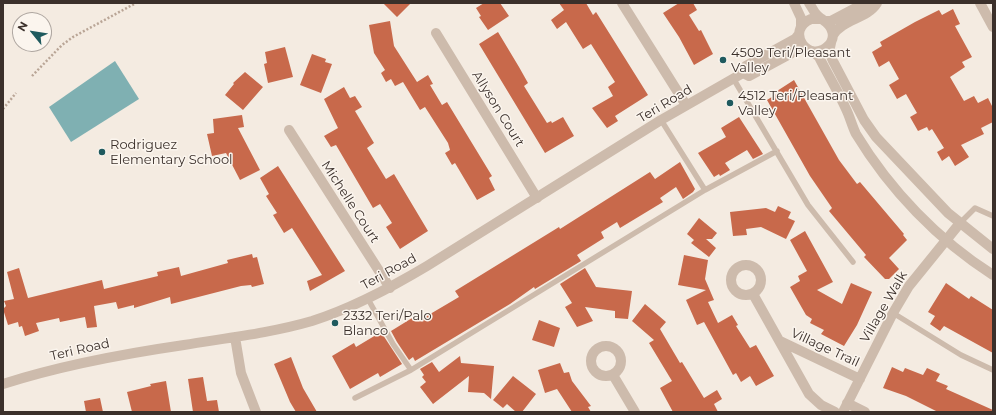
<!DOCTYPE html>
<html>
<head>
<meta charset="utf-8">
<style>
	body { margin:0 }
	#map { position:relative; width:996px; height:415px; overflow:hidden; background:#f4ebe1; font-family:Montserrat,sans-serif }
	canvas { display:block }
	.frame { position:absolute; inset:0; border:4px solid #3b302b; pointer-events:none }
	.north { position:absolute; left:12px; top:12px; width:40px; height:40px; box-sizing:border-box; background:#fbf5ee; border:1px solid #aea6a0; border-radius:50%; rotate:300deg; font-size:11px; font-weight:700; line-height:16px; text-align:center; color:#3b302b }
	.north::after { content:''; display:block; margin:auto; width:14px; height:18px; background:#1f5a5e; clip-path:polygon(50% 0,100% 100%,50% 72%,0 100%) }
</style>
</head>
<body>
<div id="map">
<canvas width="996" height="415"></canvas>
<div class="frame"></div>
<div class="north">N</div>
</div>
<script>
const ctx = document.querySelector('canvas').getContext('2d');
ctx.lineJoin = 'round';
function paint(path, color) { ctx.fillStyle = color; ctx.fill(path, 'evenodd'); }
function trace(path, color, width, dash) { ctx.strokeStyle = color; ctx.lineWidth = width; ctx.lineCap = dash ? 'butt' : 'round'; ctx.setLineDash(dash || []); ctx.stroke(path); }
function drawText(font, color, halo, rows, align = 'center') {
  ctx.font = font + ' Montserrat,sans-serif'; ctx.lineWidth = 3; ctx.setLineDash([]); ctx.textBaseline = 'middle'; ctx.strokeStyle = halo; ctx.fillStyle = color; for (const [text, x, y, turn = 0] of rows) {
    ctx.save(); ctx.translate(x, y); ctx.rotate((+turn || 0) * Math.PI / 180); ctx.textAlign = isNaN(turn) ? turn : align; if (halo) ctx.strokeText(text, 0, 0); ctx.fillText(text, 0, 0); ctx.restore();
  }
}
paint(new Path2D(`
	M115 61 139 99 71 142 49 107Z`), '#7fb0b2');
paint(new Path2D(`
	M383 3H411L397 17Z
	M484 3H500L509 16 488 30 479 17 481 16 476 8Z
	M559 3H586L593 15 596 12 648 95 615 116 618 121 607 128 592 108 613 96 608 87 615 82 591 44 583 49 566 22 557 29 551 20 564 10Z
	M679 3H693L697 10 689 15 699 31 701 30 713 54 694 65 679 37 663 13Z
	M953 9 960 24 955 26 972 57 962 62 965 67 950 77 964 101 974 96 978 103 988 98 993 108V122L981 128 984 134 961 145 969 157 955 166 949 156 942 161 937 152 944 148 932 129 929 131 927 127 918 131 910 117 917 113 906 94 897 99 889 85 899 79 889 61 879 67 872 52 882 46 880 42 915 22 939 10 942 15Z
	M390 21 394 46 417 82 428 75 433 84 430 85 442 105 447 102 492 176 489 178 495 190 477 200 455 163 452 165 445 153 450 150 448 143 425 107 420 110 403 82 395 86 391 79 386 82 381 73 385 70 374 53 369 25Z
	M498 32 519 67 528 83 524 86 547 123 551 121 552 123 563 117 574 136 545 153 479 44Z
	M285 47 293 77 268 83 264 64 267 63 265 52Z
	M312 54 326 59 325 62 332 64 321 93 300 85Z
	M245 72 263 87 243 110 225 95 234 84 233 83Z
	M794 80 839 160 857 184 860 182 904 234 903 235 907 240 889 258 899 269 889 279H885L864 257 866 255 829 211 832 208 810 176 767 100 778 93 777 91Z
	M344 87 350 98 355 96 362 107 355 111 374 143 367 148 386 179 394 174 428 231 400 249 386 227 392 223 380 204 373 208 336 145 331 147 324 136 338 128 324 99Z
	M242 115 244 127 238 128 260 170 240 180 226 153 212 156 207 134 214 133 213 119Z
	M739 117 763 154 753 159 747 150 725 163 730 170 720 176 719 174 714 177 698 153 726 137 721 128Z
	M680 162 695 189 693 192 683 199 676 187 660 198 663 202 620 228 617 222 601 232 604 238 577 255 581 261 535 289 534 287 510 304 415 361 413 357 409 360 397 342 391 331 417 315 420 320 459 297 455 291 559 227 560 229 650 172 655 179Z
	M278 166 345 271 310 291 307 281 322 275 292 228 284 233 273 215 277 213 266 196 269 194 260 178Z
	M778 206 791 212 788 218 795 221 786 239 761 227 746 229 747 235 733 236 730 212 766 208 775 212Z
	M699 218 717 233 712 239H706L716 248 709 257 691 243 694 240 687 234Z
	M805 231 833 282 817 290 842 304 851 283 872 292 857 325 844 346 821 334 824 330 810 323 812 319 806 315 790 287 800 281 798 276 807 271 790 240Z
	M252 254 253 258 257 257 264 284 252 287 251 285 241 286 171 304 170 297 134 308V305L118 309 116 302 94 306 97 327 87 328 85 317 60 322 59 318 36 323 39 331 25 336 22 326 19 327 18 322 8 325 3 309 6 306 4 301 14 299 7 272 19 268 28 298 102 280 104 289 158 276 157 272 179 267 181 276 228 263 227 260Z
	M684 255 708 260 705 279 714 300 708 302 718 323 732 315 738 325 736 326 750 348 756 345 774 376 756 386 750 376 741 382 736 373 733 375 704 322 697 325 686 300 706 290 678 285Z
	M585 268 596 287 632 291 628 319 615 318V311L585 307 593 321 577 327 565 307 572 303 560 284Z
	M946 283 969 299 971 296 993 310V353L944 326 940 331 930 324 935 316 928 312Z
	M645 304 666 322 660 329 680 363 682 362 704 398 717 390 722 399 714 404 718 412H673L660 388 672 381 649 343 654 340 632 321Z
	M539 320 560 328 554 347 532 340Z
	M381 332 402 364 380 377 378 373 350 389 332 356 354 343 356 347Z
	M460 356 461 363 494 366 491 399 484 393 468 392 469 376 433 404 420 387 426 382 422 377 424 375 420 369 432 362 439 372Z
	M291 357 303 388 317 412H296L290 402 274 364Z
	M560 363 564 373 569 372 572 381 591 406 588 407 591 412H572L557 389 545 393 538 370Z
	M892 367 903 372 905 368 923 375 927 368 940 374 936 381 948 386 946 389 993 410V412H938L906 396 883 388Z
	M513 376 536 394 522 412H516L507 404 503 408 493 400Z
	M203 377 207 401 217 400 219 412H193L188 379Z
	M166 381 171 412H132L127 392 151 386 150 384Z
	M100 398 103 412H86L84 401Z`), '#c8694b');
trace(new Path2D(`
	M32 76 62 45 73 37 136 3
	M3 109 16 93`), '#b9a596', 2.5, [2, 2]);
trace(new Path2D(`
	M733 78 808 205 853 262
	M661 120 705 190
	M960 223 975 208 993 216
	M368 299 393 344 411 370
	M893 313 961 355 993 370
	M355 398 411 370 705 190 777 151`), '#cdbbac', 5.5);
trace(new Path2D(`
	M622 3 686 105
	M980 3 993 27
	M436 33 537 198
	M289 130 390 288
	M731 280a15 15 0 1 1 30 0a15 15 0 1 1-30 0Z
	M753 294 809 394 821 405 835 412
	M780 341 860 379
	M591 361a15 15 0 1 1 30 0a15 15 0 1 1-30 0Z
	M613 375 635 412
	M847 403 865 412
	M843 412 893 313 909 286 960 223`), '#cdbbac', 10);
trace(new Path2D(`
	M794 3 801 18V27
	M809 3C812 7 814 13 818 16 823 21 830 22 832 31 834 36 832 42 829 45 809 66 784 30 811 19H822
	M826 21H831L865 3
	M833 35C843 19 867 19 877 3
	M831 43 829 52 833 61 864 120 876 137 948 213 993 249
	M812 51 819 57C828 75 838 91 846 109 850 117 852 126 856 134 890 190 938 240 993 275
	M743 73 749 76 799 49 808 50
	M235 337 241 373 256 412
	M3 384C62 365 122 354 184 345 226 338 271 333 312 321 353 308 390 288 427 266L661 120 743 73 746 66 795 39 799 34`), '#cdbbac', 10);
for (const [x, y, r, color] of [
	[723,60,4,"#1f5a5e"],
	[730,103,4,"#1f5a5e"],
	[102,152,4,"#1f5a5e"],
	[335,323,4,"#1f5a5e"]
]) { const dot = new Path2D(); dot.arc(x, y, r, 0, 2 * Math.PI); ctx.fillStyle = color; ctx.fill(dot); trace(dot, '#fbf5ee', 1.5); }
drawText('13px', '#3b302b', '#fbf5ee', [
	["4509 Teri/Pleasant",731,53],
	["Valley",731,68],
	["4512 Teri/Pleasant",738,96],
	["Valley",738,111],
	["Rodriguez",110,145],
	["Elementary School",110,160],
	["2332 Teri/Palo",343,316],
	["Blanco",343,331]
], 'left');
drawText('13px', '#3b302b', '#fbf5ee', [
	["Teri Road",665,104,-31],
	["Allyson Court",498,109,58],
	["Michelle Court",350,202,57],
	["Teri Road",389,272,-29],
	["Village Walk",884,307,-60],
	["Village Trail",825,348,25],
	["Teri Road",80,350,-13]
]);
</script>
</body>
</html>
